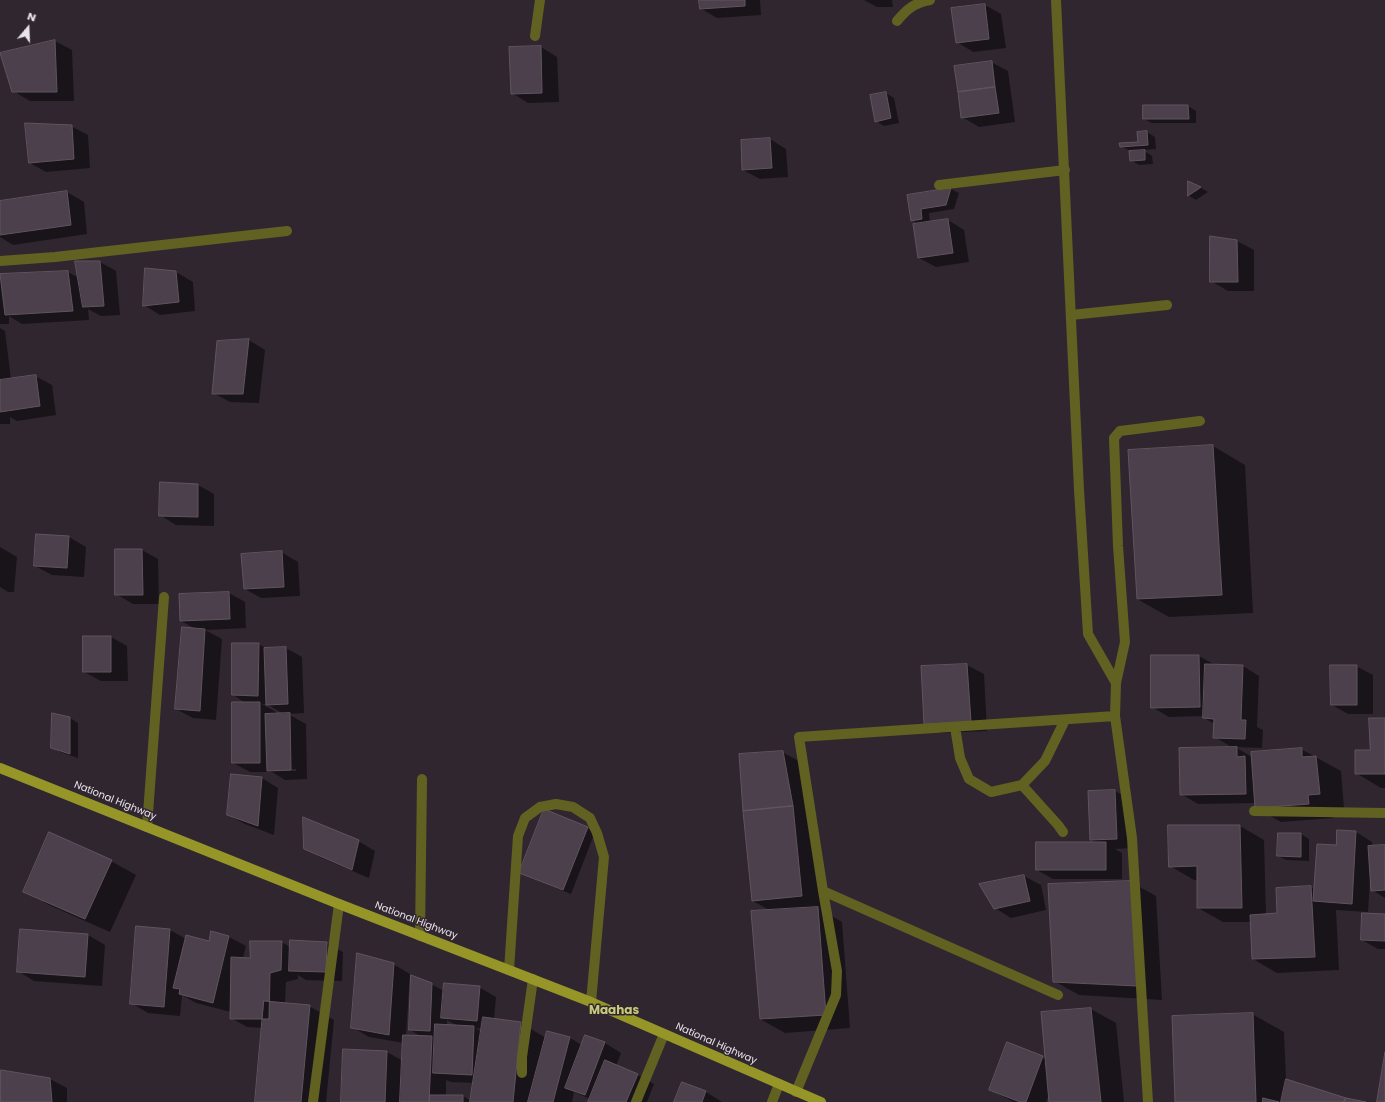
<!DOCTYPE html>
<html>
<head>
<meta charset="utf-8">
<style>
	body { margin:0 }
	#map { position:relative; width:1385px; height:1102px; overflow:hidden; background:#302630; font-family:Poppins,sans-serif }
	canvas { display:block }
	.north { position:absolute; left:8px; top:8px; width:40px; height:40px; -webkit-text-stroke:3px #302630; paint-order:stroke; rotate:19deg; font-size:11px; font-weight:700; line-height:16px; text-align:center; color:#eae3ea }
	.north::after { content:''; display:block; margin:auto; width:14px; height:18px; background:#eae3ea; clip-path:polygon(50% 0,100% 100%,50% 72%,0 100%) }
</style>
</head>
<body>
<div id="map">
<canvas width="1385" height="1102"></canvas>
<div class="north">N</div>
</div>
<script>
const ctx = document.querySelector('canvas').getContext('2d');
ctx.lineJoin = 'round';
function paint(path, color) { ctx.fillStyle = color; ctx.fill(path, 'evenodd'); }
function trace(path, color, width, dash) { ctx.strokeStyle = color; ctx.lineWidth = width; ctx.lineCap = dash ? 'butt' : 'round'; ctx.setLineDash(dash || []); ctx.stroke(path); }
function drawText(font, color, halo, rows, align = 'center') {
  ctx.font = font + ' Poppins,sans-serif'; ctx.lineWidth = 3; ctx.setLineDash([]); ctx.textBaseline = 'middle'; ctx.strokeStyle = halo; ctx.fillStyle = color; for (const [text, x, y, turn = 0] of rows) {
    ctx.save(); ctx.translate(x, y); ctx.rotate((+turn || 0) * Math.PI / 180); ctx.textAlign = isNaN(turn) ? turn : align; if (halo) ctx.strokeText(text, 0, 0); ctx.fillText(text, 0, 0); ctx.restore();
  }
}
paint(new Path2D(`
	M700 0H760L761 15 717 18 700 8Z
	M864 0H892L893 7H877Z
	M985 5 1001 14 1006 48 973 52 957 42Z
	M55 41 72 50 74 101H30L13 91 1 54Z
	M541 47 557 57 559 102 528 103 512 93Z
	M991 62 1008 71 1015 122 979 127 962 117Z
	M886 93 894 98 899 123 884 126 876 121Z
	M1188 106 1196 111V123H1152L1144 119Z
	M71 126 88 135 90 168 46 172 30 163Z
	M1147 132 1155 137 1156 149 1143 150 1152 156 1153 164 1139 165 1131 160 1130 151 1121 146 1139 143Z
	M770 139 786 149 788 177 760 179 743 170Z
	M1189 183 1195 190V192L1201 188 1208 192 1196 200 1189 196Z
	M951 189 959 193 954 209 929 213 930 223 948 220 964 230 969 262 936 267 919 258V225L912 220 908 196Z
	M67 192 84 202 87 234 13 245 0 237V202Z
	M1237 241 1254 250V291H1228L1211 281Z
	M100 262 116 271 120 315 101 316 88 309 89 320 22 324 9 316V324H0V280L68 272 79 278Z
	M176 272 193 282 195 311 160 315 144 305Z
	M0 328 5 331 11 379 35 376 52 385 56 415 17 421 10 417V424H0Z
	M249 340 265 350 259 403 230 402 213 393 218 342Z
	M1213 446 1245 465 1253 613 1169 617 1137 599Z
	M198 485 214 494V526L176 525 160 515Z
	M37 535 69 537 86 547 84 577 52 575 35 566Z
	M0 547 17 557 14 592H8L0 587Z
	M142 550 158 559 159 604H133L116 594Z
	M281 552 298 562 300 596 261 598 245 589Z
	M229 593 245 602 246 628 205 630 222 639 216 720 193 718 176 709 196 629 181 621Z
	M111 637 127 646 128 681H101L84 672Z
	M258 644 266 648H286L302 657 304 713 288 714 306 724 307 779 285 780 272 772H250L233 763 246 703 233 695ZM262 704H267L285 715H276V712ZM283 769H296V771H283Z
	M1199 656 1215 665 1243 666 1259 676 1257 727 1263 730 1262 748 1235 747 1252 757 1301 749 1341 771 1344 808 1333 809V818L1281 822 1256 808V803L1198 804 1181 794 1233 748 1215 737V724L1204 718V716L1169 717 1152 707Z
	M967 665 984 674 987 731 941 733 925 723 922 667Z
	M1356 666 1373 675V714H1348L1332 705Z
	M53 715 70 718 78 723V758L60 752 52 747Z
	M1385 719V788H1381L1356 773 1371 751Z
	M782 752 799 761 809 817 817 821 827 910H822L842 922 850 1028 785 1033 760 1019 771 911 753 901Z
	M262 778 278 788 274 835 245 824 228 815Z
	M1115 791 1132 800 1133 848 1115 849 1122 853V879H1053L1037 870 1097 843 1091 840 1089 792Z
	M1240 826 1264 840 1266 915 1278 914 1277 889 1311 887 1315 890 1337 846 1356 832 1372 842V847L1385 846V898L1372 890 1371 879H1370L1368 912 1336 910 1339 970 1277 973 1253 959 1251 922H1223L1198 908V880H1194L1170 866Z
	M587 828 595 832 571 894 528 877 520 873Z
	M1279 834H1301L1309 839V861L1286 860 1278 856Z
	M358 841 375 851 369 878 322 858 305 848Z
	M111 861 136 875 110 932 49 905 25 891Z
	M1024 876 1041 885 1046 910 1011 918 995 908Z
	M1131 882 1156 896 1162 1000 1079 995 1054 981Z
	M1385 915V949H1378L1362 940Z
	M137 927 170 930 186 939 210 942 212 933 229 937 246 946 243 958 251 959 282 942 291 948 326 943 343 952 342 981 306 980 298 975V979L286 982 285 1004 309 1006 334 1020 326 1102H256L263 1028 247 1027 231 1018V1012L196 1003 182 995 180 1016 148 1013 131 1003Z
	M21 930 88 935 105 945 102 986 34 981 18 971Z
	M393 964 410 974 406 1036 422 1037 410 1030 431 984 444 991 479 987 496 997 494 1019 521 1023 546 1038 548 1032 570 1038 582 1045 585 1036 605 1043 621 1053 616 1066 638 1075 654 1084 647 1102H589L590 1099 574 1092 572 1102H342L387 1052 403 1061 404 1043 369 1037 352 1027ZM447 1020 458 1026H447ZM475 1028 482 1029V1032ZM446 1080 451 1082 474 1083 471 1101 463 1096H446Z
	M1091 1009 1116 1023 1124 1102H1050V1092L1046 1102H1014L990 1090 1008 1044 1046 1059 1042 1013Z
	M1252 1014 1284 1032 1286 1080 1346 1099 1361 1102H1176Z
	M50 1079 67 1088V1102H2Z
	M682 1083 706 1092 722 1102H675Z`), '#0007');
const building = new Path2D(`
	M699 0H745V6L700 9Z
	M985 4 989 39 956 43 951 8Z
	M55 40 57 92H12L0 53Z
	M541 46 542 93 511 94 509 47Z
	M992 61 995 87 958 92 954 66Z
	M995 87 999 113 961 118 958 92Z
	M886 92 891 118 875 122 870 95Z
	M1143 105H1188L1189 119H1143Z
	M25 123 72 125 74 159 29 163Z
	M1147 131 1148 145 1120 147 1119 143 1138 142 1137 132Z
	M770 138 772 168 742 170 741 140Z
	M1145 150V160L1130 161 1129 151Z
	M1188 181 1201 187 1188 196Z
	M951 188 946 205 921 209 922 219 911 221 907 195Z
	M67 191 71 225 0 235V201Z
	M948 219 953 253 918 258 913 224Z
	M1210 236 1237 240 1238 282H1210Z
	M75 261H100L104 306 83 307Z
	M145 268 176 271 179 302 143 306Z
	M68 271 73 311 5 315 0 274Z
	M249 339 243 394H212L217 341Z
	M36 375 40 406 0 412V380Z
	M1213 445 1222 595 1137 599 1128 450Z
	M160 482 198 484V517L159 516Z
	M36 534 69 536 67 568 34 566Z
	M115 549H142L143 595H115Z
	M282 551 284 587 244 589 241 554Z
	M229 592 230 619 180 621 179 594Z
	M182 627 205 629 200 711 175 709Z
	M83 636H111V672H83Z
	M232 643H259L258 696 232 695Z
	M286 647 288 704 266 705 264 648Z
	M1151 655H1199L1200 707 1151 708Z
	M967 664 971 722 924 724 921 666Z
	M1205 664 1243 665 1241 720H1246L1245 739 1213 738 1214 719 1203 718Z
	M1330 665H1357V705H1331Z
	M232 702H260V763H232Z
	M52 713 70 717V754L51 748Z
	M290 713 291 770 267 771 265 714Z
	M1369 718H1385V774H1355V750H1370Z
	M1237 747V757L1245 756 1246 794 1180 795 1179 748Z
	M1302 748V757L1316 756 1320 794 1308 795 1309 804 1255 808 1251 752Z
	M783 751 793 806 743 811 739 754Z
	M231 774 262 777 258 826 227 815Z
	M1115 790 1117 839 1090 840 1088 791Z
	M793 806 802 896 752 901 743 811Z
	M544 809 588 827 563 890 519 873Z
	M303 817 359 840 352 870 304 849Z
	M1168 825H1240L1242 908H1197V866L1169 867Z
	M1337 830 1356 831 1352 904 1313 901 1317 844 1336 845Z
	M49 832 112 860 85 919 23 892Z
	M1278 833H1301V857L1277 856Z
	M1036 842H1106V870H1036Z
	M1385 845V890L1371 891 1368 846Z
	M1024 875 1030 901 994 909 979 884Z
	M1131 881 1137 986 1053 982 1048 884Z
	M1311 886 1315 957 1252 959 1250 915 1277 913 1276 888Z
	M818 907 826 1015 760 1019 751 911Z
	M1362 913 1385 914V941L1361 940Z
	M136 926 170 929 164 1007 130 1004Z
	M20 929 88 934 85 977 17 972Z
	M211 931 229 936 213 1003 179 994 180 989 173 988 186 935 209 941Z
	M290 940 327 942 326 972 289 971Z
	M250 941H282L281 970 270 973 269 1019H230L231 957 250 958Z
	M357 953 394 963 389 1035 351 1028Z
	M411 975 432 983 430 1031 409 1030Z
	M444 983 480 986 477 1021 441 1018Z
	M264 1001 310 1005 301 1102H255Z
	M1091 1008 1101 1102H1049L1041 1012Z
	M1253 1013 1256 1102H1175L1172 1016Z
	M483 1017 521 1022 513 1102H470Z
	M435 1024 474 1026 472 1075 433 1073Z
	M547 1031 570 1037 553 1102H528Z
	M403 1035 432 1036 429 1102H400Z
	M585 1035 605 1042 585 1095 565 1088Z
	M1007 1042 1043 1056 1026 1102H1020L989 1090Z
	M343 1049 387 1051 385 1102H341Z
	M1385 1052V1102H1377Z
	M605 1060 638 1074 626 1102H588Z
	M1 1070 50 1078 52 1102H1Z
	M1286 1079 1346 1098 1344 1102H1281Z
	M682 1082 706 1091 702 1102H674Z
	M430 1095H463V1102H430Z
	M1263 1098 1279 1102H1263Z
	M1346 1098 1366 1102H1344Z`);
paint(building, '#4b404b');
trace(building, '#60545f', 1);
trace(new Path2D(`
	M897 21C907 9 914 3 930 0
	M939 185 1065 170
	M1071 315 1167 305
	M1116 683 1125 642 1118 546 1114 438 1120 431 1200 421
	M420 936 422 779
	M509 970 518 836 525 818 540 807 556 804 573 807 590 818 597 833 604 857 591 1002
	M522 1073V1057L533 979
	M636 1102 664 1034
	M772 1102 779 1084`), '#616122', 10);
trace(new Path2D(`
	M1056 0 1079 490 1088 634 1116 683 1115 716 1132 838 1148 1102
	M535 36 540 0
	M0 261 55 257 287 231
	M955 727 960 758 969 779 991 792 1022 785 1045 761 1065 720
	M1022 785 1058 825 1063 832
	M1254 811 1385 813
	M147 827 164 597
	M823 891 1058 995
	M796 1092 836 995 837 971 823 891 799 737 1115 716
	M313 1102 339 904`), '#616122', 10);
trace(new Path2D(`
	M0 768 339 904 591 1002 821 1102`), '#969628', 10);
drawText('10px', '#eae3ea', '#302630', [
	["National Highway",115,801,22],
	["National Highway",416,921,21],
	["National Highway",716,1044,24]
]);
drawText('bold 12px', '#c8ca7c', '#302630', [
	["Maahas",614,1011]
]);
</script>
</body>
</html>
